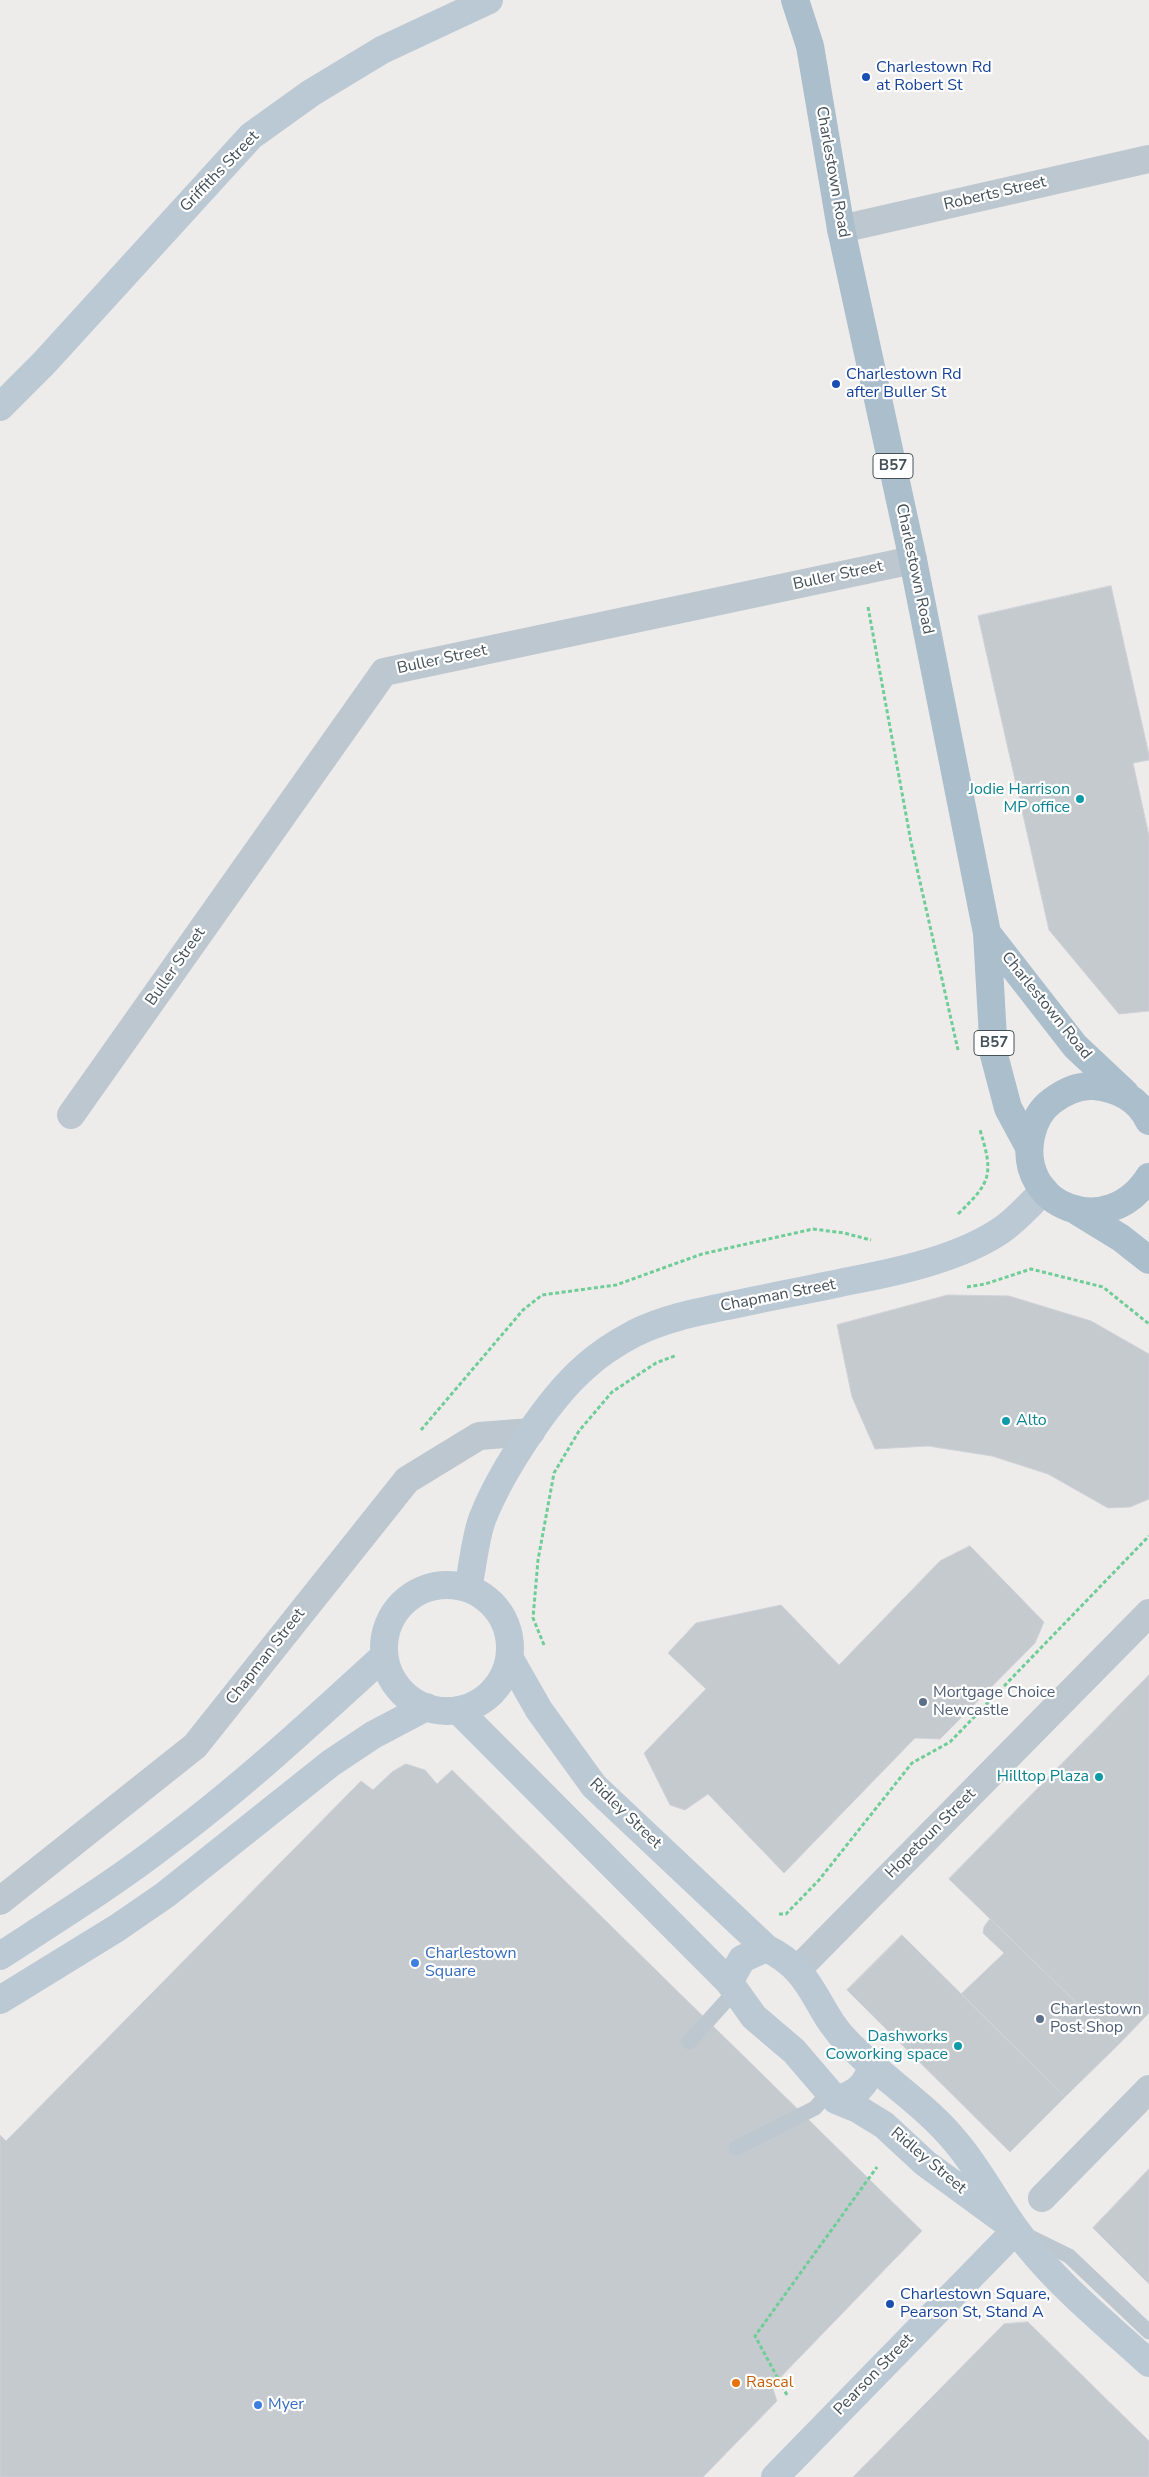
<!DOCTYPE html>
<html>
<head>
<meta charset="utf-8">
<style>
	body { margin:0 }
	canvas { display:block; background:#eeebeb }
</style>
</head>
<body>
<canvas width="1149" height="2477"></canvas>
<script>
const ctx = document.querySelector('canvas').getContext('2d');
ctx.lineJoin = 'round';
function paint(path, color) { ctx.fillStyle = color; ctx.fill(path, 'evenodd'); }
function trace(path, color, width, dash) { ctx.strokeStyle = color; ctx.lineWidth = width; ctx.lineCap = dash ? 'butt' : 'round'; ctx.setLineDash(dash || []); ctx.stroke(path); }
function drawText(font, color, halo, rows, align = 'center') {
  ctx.font = font + ' "Nunito Sans",sans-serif'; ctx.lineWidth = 4.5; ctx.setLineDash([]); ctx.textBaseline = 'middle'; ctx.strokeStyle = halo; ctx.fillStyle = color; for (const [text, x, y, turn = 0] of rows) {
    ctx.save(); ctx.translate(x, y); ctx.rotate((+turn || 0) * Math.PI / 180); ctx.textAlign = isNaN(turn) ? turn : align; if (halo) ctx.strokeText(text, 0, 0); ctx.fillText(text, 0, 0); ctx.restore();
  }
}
const building = new Path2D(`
	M1111 586 1149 755V760L1133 763 1149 836V1011L1119 1014 1049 930 978 616Z
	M948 1295 1009 1296 1091 1321 1149 1354V1499L1130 1507 1108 1508 1048 1474 992 1456 928 1446 875 1449 852 1397 837 1325Z
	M970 1546 1044 1622 1035 1643 940 1739 915 1738 784 1873 708 1794 685 1810 670 1805 644 1753 706 1689 668 1653 696 1623 781 1605 839 1665 940 1561Z
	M1149 1675V2013L1119 2044 949 1879Z
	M406 1764 425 1770 437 1784 452 1770 922 2231 772 2386 777 2401 703 2477H0V2135L6 2141 361 1781 373 1790 392 1772Z
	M990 1919 1119 2044 1065 2097 961 1994 1004 1953 983 1933 984 1927Z
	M902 1935 1065 2097 1010 2152 847 1990Z
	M1149 2169V2284L1093 2228Z
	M1028 2322 1149 2441V2477H853L1004 2324Z`);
paint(building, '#c5cacf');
trace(building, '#cfd2d8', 1);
trace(new Path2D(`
	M868 607 911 842 958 1050
	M958 1214C991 1182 994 1175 980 1130
	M967 1287 985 1284 1031 1269 1103 1287 1149 1324
	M421 1430 523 1310 542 1295 616 1285 702 1254 813 1229 844 1233 871 1240
	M544 1645 533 1618 538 1560 554 1473 579 1431 612 1392 656 1363 677 1355
	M779 1914H786L819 1880 912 1763 950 1742 1149 1536
	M787 2395 755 2336 877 2167`), '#6fcd97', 3, [4, 2.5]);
trace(new Path2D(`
	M689 2042 735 1991
	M736 2148 815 2108 829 2092
	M1026 2235 1069 2256 1149 2332`), '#bcc7cf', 15);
trace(new Path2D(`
	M841 229 1149 159
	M71 1115 384 672 913 560
	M0 1901 195 1746 407 1480 479 1436 531 1432
	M798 1969 1149 1613
	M1042 2198 1149 2089`), '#bcc7cf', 28);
trace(new Path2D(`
	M0 407 44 363 251 136 311 93 382 50 489 0
	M384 1648a63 63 0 1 1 126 0a63 63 0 1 1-126 0Z
	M468 1588C473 1566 475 1537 483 1517 501 1472 548 1399 585 1367 599 1354 618 1342 635 1333 667 1317 703 1311 737 1304 774 1296 812 1289 849 1281 897 1272 962 1258 1003 1229 1018 1218 1031 1204 1044 1190
	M510 1659 539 1710 594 1786 766 1948C816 1972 814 2009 848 2043 882 2078 925 2104 956 2142 979 2169 995 2201 1016 2230 1052 2280 1103 2321 1149 2363
	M458 1710 729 1982 754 2017 794 2051 836 2100 858 2109 884 2125 925 2163 1003 2220
	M0 1956C57 1919 115 1883 169 1841 245 1784 314 1720 384 1656
	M729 1982 742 1959 766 1948
	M0 2000 117 1928 165 1895 331 1763 373 1735 426 1707
	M836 2100C856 2094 867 2086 872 2064
	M775 2477 1016 2230`), '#bbc9d4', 28);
trace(new Path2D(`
	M795 0 810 46 841 229 913 560 987 933 994 1055 1008 1108 1029 1147
	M987 933 1075 1046 1125 1093
	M1149 1121C1139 1099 1117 1088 1094 1086 1078 1085 1065 1091 1052 1101 1041 1109 1034 1122 1031 1136 1016 1207 1108 1242 1149 1177
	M1077 1211 1121 1238 1149 1260`), '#aabecc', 28);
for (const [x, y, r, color] of [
	[866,77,5,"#1a4fb4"],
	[836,384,5,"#1a4fb4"],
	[1080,799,5,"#0f9aa8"],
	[1006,1421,5,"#0f9aa8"],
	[923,1702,5,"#5c6f8a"],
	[1099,1777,5,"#0f9aa8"],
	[415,1963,5,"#3f7fe0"],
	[1040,2019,5,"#5c6f8a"],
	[958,2046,5,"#0f9aa8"],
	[890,2304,5,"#1a4fb4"],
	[736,2383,5,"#e8710a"],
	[258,2405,5,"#3f7fe0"]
]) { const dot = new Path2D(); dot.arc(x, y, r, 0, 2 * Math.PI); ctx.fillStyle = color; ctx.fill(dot); trace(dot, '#fff', 2); }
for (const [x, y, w] of [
	[893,466,40],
	[994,1043,40]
]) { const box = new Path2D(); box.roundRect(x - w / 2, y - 12.5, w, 25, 4); ctx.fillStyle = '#fff'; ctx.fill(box); trace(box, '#445159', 1); }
drawText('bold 15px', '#445159', null, [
	["B57",893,466],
	["B57",994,1043]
]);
drawText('16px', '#164399', '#fff', [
	["Charlestown Rd",876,68],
	["at Robert St",876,86],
	["Charlestown Rd",846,375],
	["after Buller St",846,393],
	["Charlestown Square,",900,2295],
	["Pearson St, Stand A",900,2313]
], 'left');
drawText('16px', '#445159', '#fff', [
	["Griffiths Street",220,172,-46],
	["Charlestown Road",832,172,80],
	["Roberts Street",995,194,-13],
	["Charlestown Road",914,569,78],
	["Buller Street",838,576,-12],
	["Buller Street",442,660,-12],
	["Buller Street",176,967,-55],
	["Charlestown Road",1046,1006,51],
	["Chapman Street",778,1296,-11],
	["Chapman Street",266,1657,-52],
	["Ridley Street",625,1814,44],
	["Hopetoun Street",931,1834,-45],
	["Ridley Street",928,2161,40],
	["Pearson Street",874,2375,-46]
]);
drawText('16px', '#0d838f', '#fff', [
	["Jodie Harrison",1070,790],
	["MP office",1070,808],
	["Alto",1016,1421,"left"],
	["Hilltop Plaza",1089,1777],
	["Dashworks",948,2037],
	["Coworking space",948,2055]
], 'right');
drawText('16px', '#4e5e75', '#fff', [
	["Mortgage Choice",933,1693],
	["Newcastle",933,1711],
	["Charlestown",1050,2010],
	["Post Shop",1050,2028]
], 'left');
drawText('16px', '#366cbe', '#fff', [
	["Charlestown",425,1954],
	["Square",425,1972],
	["Myer",268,2405]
], 'left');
drawText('16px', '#c56008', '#fff', [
	["Rascal",746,2383]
], 'left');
</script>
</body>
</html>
